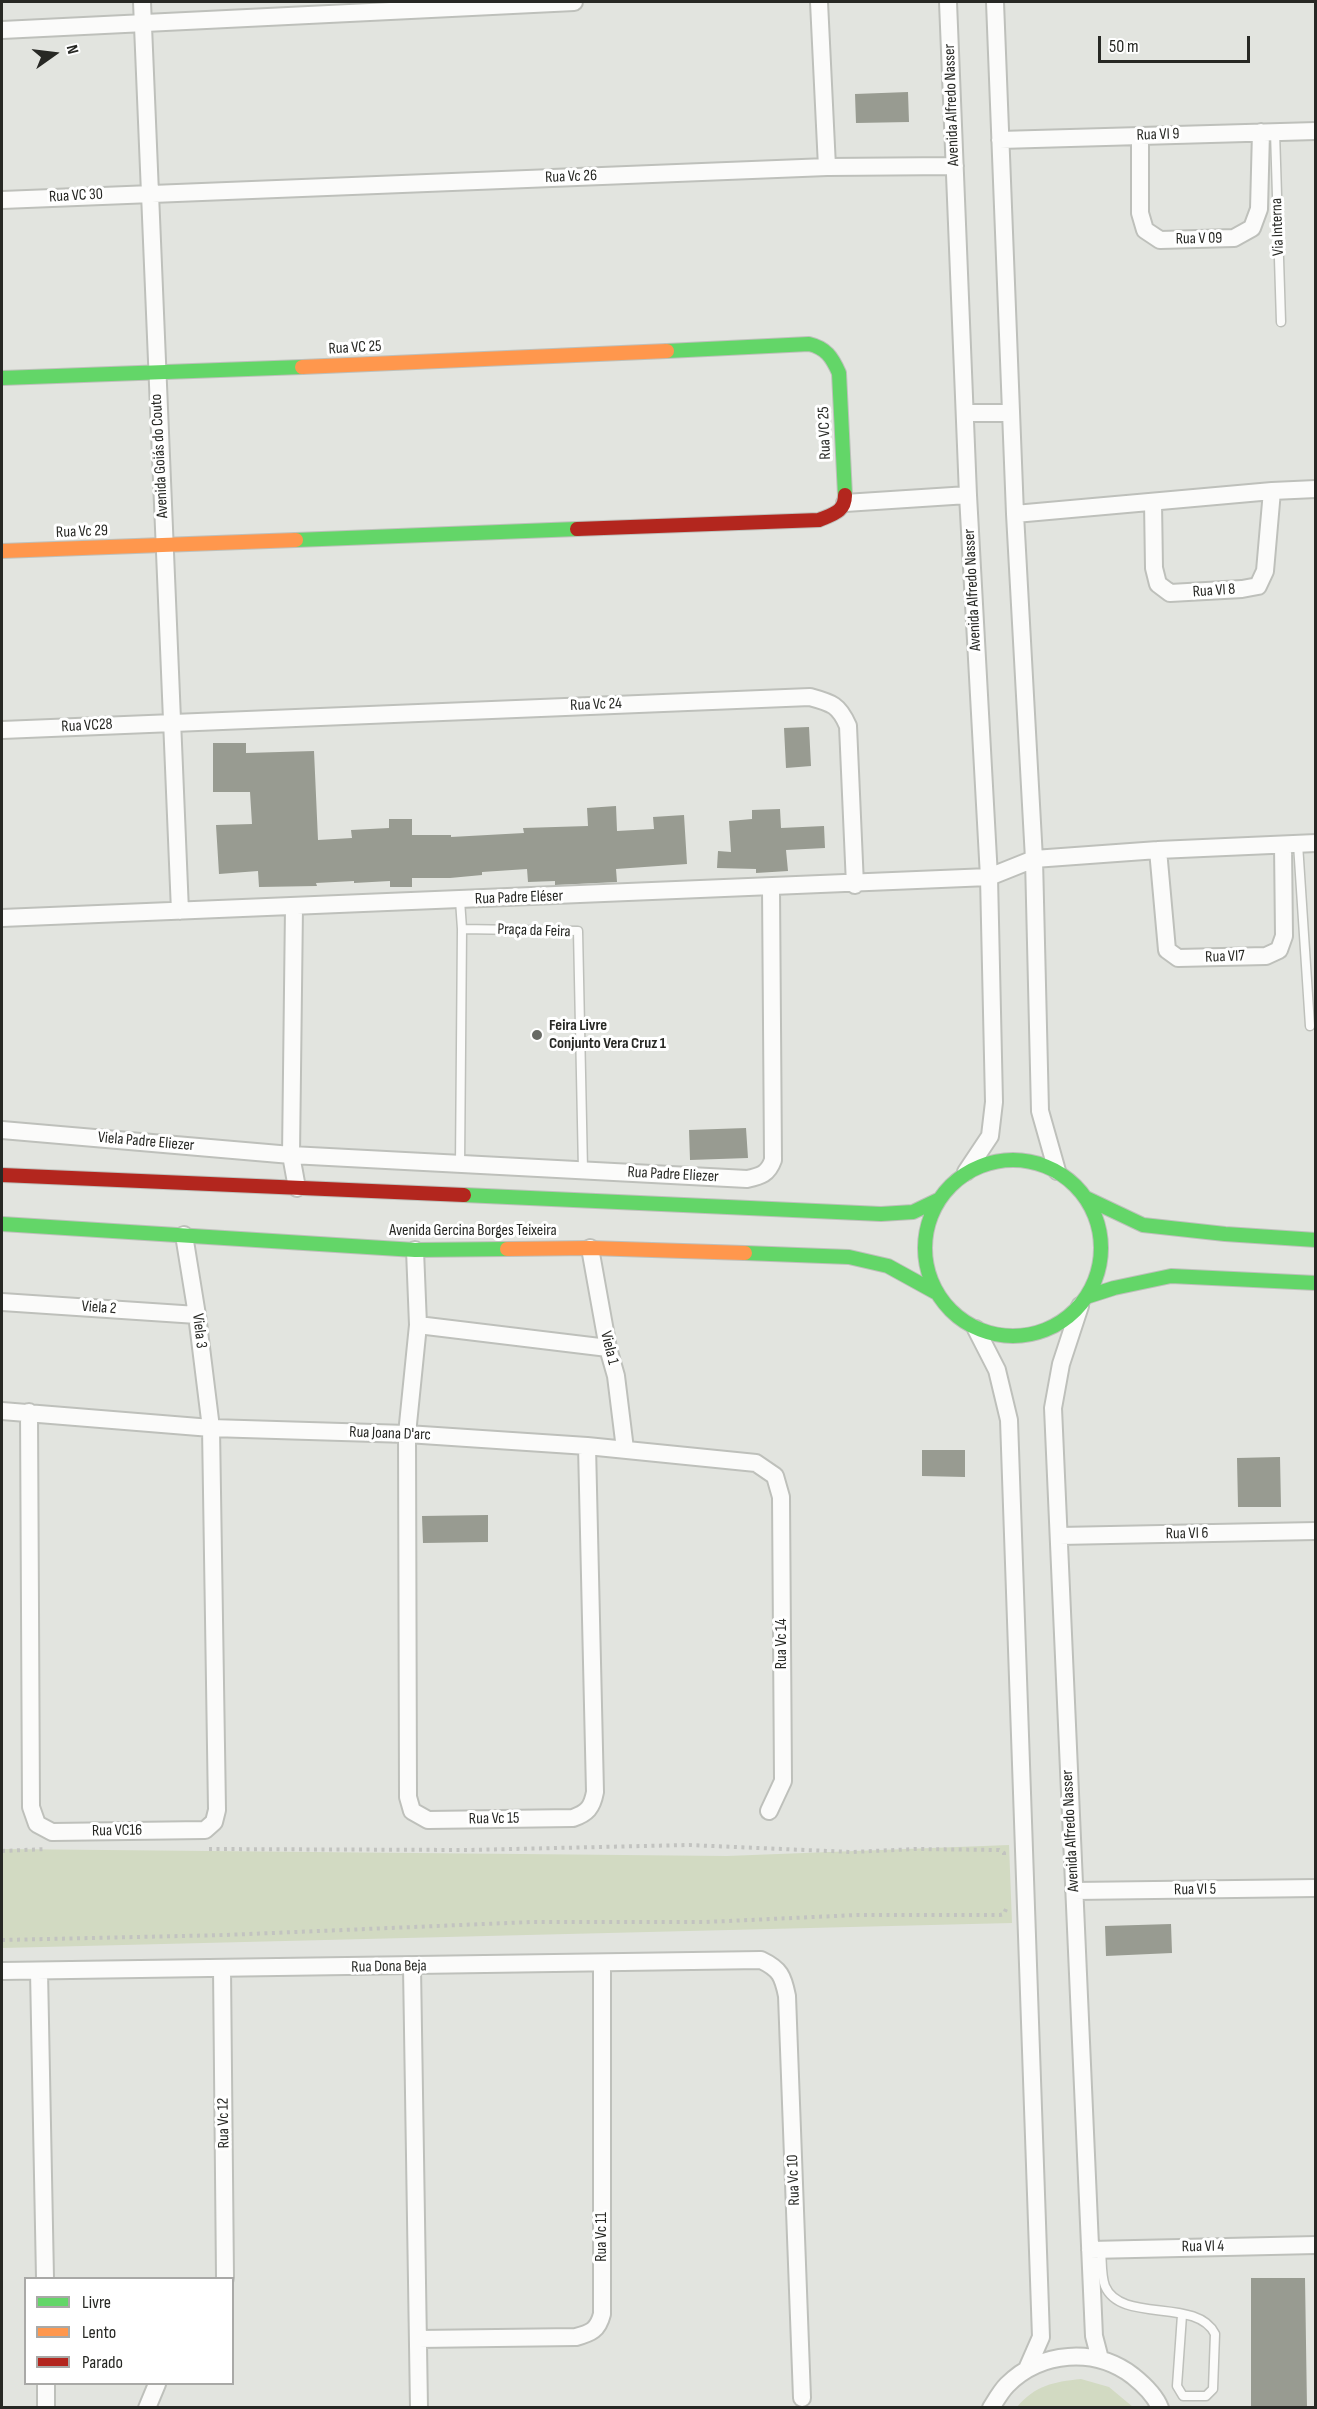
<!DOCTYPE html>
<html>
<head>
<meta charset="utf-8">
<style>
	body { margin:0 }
	#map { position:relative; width:1317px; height:2409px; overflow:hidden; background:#e2e4df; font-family:"Sofia Sans Condensed",sans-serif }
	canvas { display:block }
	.frame { position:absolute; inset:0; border:3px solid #272824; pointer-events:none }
	.legend { position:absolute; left:24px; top:2277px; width:210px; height:108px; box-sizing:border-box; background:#fff; border:2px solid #a9a9a7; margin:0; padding:8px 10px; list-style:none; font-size:18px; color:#272824 }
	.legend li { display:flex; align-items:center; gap:12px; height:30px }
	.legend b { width:30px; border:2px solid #a9a9a7 }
	.north { position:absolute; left:24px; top:24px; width:60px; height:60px; -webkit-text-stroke:4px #fff; paint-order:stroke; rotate:76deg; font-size:16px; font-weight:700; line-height:24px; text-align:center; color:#272824 }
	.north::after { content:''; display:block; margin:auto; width:21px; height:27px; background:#272824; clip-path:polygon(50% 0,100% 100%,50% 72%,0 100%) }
	.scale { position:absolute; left:1098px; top:36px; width:152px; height:27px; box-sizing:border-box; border:3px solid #272824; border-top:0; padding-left:8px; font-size:18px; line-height:21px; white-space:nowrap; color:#272824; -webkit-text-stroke:4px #fff; paint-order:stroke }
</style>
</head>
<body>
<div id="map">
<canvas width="1317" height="2409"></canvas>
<div class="frame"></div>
<ul class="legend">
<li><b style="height:8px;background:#63d668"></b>Livre</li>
<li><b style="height:8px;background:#ff974d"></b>Lento</li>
<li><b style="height:8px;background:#b3261e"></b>Parado</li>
</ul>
<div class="north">N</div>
<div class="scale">50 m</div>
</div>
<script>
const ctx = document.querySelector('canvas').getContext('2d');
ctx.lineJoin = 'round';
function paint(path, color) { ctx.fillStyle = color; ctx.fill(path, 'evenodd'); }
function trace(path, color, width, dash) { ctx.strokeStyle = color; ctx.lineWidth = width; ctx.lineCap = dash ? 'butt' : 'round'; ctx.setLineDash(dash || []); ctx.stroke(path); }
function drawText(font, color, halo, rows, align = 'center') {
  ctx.font = font + ' "Sofia Sans Condensed",sans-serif'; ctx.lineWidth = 6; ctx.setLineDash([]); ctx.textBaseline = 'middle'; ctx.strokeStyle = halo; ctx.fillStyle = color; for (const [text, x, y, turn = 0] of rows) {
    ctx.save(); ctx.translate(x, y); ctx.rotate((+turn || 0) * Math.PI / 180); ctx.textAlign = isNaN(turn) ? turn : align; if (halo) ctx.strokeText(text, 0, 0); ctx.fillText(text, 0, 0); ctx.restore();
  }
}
paint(new Path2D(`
	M1009 1845 1012 1923 2 1948V1849L727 1856Z
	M1081 2379 1109 2387 1133 2407H1017C1036 2385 1053 2382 1081 2379Z`), '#d2dac2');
paint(new Path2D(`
	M908 92 909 122 856 123 855 94Z
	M809 727 811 766 786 768 784 728Z
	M213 743H246V753L314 751 318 840 352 838 351 830 389 828V819H412V835H451V837L524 833 523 828 588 826 587 808 616 806 617 831 654 829 653 817 684 815 687 864 616 869 617 882 555 885V881L528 882 527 869 482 872V875L450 878H412V887H390V881L354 883V881L316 883 317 886 259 887 258 871 219 874 216 825 252 824 250 792H213Z
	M780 809 781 828 824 826 825 848 786 850 788 871 756 873V869L717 868 718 851 731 852 729 821 752 819V810Z
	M746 1128 748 1158 690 1160 689 1130Z
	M922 1450H965V1477L922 1476Z
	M1280 1457 1281 1507H1238L1237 1458Z
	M488 1515V1542L423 1543 422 1516Z
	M1171 1924 1172 1953 1106 1956 1105 1926Z
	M1251 2278H1305L1307 2408H1251Z`), '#989b91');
const lane = new Path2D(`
	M1275 132 1281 322
	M1298 844 1310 1026
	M460 900 462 929 578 931 583 1170
	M460 1165 462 929
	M1101 2249C1102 2260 1101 2276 1105 2286 1121 2324 1197 2297 1215 2334L1213 2389 1206 2396H1183L1177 2386 1182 2315`);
const street = new Path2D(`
	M142 2 180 911
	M819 2 827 167
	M948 2 968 495 989 877 994 1102 990 1136 966 1172
	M995 2 1015 514 1034 859 1040 1111 1057 1171
	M2 30 574 2
	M1140 136V213L1145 230 1160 240 1234 238 1252 228 1259 209 1261 132
	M1000 140 1316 131
	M2 200 827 167 955 166
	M965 413H1011
	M1153 502 1154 568 1158 584 1170 593 1242 589 1258 586 1265 571 1272 491
	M845 503 968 495
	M1015 514 1272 491 1316 489
	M2 730 810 697C832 703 839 705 848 726L855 885
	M1158 850 1167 950 1178 958 1266 956 1279 950 1284 936 1283 845
	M294 907 291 1155 297 1188
	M2 918 989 877 1034 859 1158 850 1316 843
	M2 1130 291 1155 747 1179C761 1176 768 1174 773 1160L771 888
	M590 1248 608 1348 616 1376 625 1449
	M415 1250 418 1325 407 1434 408 1797 412 1811 428 1820 573 1818C587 1813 592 1808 595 1792L587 1446
	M2 1302 197 1315
	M1080 1306 1061 1364 1053 1408 1094 2336 1100 2359
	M418 1325 608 1348
	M976 1329 997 1370 1009 1420 1041 2337 1027 2369
	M2 1411 211 1428 407 1434 587 1446 756 1463 775 1476 781 1497 783 1781 769 1811
	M29 1412 31 1807 37 1824 52 1832 205 1830 214 1822 217 1810 211 1428 197 1315 184 1235
	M1059 1536 1316 1531
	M1074 1891 1316 1888
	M412 1967 419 2408
	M222 1968 225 2278
	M2 1971 761 1960C780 1969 783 1976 787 1996L802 2398
	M39 1971 45 2278
	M1090 2250 1316 2245
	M418 2339 576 2337C591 2333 598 2330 602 2314V1964
	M46 2384V2408
	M147 2408 157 2384
	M991 2408C996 2400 1001 2391 1007 2385 1041 2351 1095 2347 1133 2376 1143 2384 1155 2395 1160 2408`);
const fast = new Path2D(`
	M667 351 809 344C826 348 832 357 839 373L845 495
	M2 378 302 367
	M296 540 577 529
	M925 1248a88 88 0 1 1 176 0a88 88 0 1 1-176 0Z
	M464 1195 881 1214 913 1212 938 1200
	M1086 1198 1143 1225 1225 1234 1316 1240
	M2 1224 415 1250 507 1249
	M745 1253 849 1257 888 1266 937 1293
	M1086 1297 1114 1288 1171 1276 1316 1283`);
const slow = new Path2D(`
	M302 367 667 351
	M2 551 296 540
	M507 1249 590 1248 745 1253`);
const jam = new Path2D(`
	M577 529 819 520C833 514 845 512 845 495
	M2 1175 464 1195`);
trace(lane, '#bec0bb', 11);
trace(street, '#bec0bb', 20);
trace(fast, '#bec0bb', 16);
trace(slow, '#bec0bb', 16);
trace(jam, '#bec0bb', 16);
trace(new Path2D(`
	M209 1849 467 1850 689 1845 852 1852 915 1849 999 1850 1004 1853V1856
	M2 1851 46 1849
	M2 1940 225 1935 531 1922H706L857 1915H1000L1004 1914 1006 1909`), '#c2c3c0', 4, [3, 4.5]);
trace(lane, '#fbfbfa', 8);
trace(street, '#fbfbfa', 16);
trace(fast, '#63d668', 14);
trace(slow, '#ff974d', 14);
trace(jam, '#b3261e', 14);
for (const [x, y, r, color] of [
	[537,1035,6,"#686a65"]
]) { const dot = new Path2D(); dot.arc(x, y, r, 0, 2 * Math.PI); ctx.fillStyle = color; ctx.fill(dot); trace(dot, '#fff', 2); }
drawText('16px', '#272824', '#fff', [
	["Avenida Alfredo Nasser",952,105,-92],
	["Rua VI 9",1158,135,-2],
	["Rua Vc 26",571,177,-2],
	["Rua VC 30",76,196,-3],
	["Via Interna",1278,227,-92],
	["Rua V 09",1199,239,-1],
	["Rua VC 25",355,348,-3],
	["Rua VC 25",825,433,-92],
	["Avenida Goiás do Couto",160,456,-93],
	["Rua Vc 29",82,532,-2],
	["Avenida Alfredo Nasser",973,590,-93],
	["Rua VI 8",1214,591,-4],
	["Rua Vc 24",596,705,-2],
	["Rua VC28",87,726,-3],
	["Rua Padre Eléser",519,898,-2],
	["Praça da Feira",534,931,2],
	["Rua VI7",1225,957,-2],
	["Viela Padre Eliezer",146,1142,5],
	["Rua Padre Eliezer",673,1175,3],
	["Avenida Gercina Borges Teixeira",473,1231],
	["Viela 2",99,1308,4],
	["Viela 3",199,1331,83],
	["Viela 1",609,1348,76],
	["Rua Joana D'arc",390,1434,2],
	["Rua VI 6",1187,1534,-1],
	["Rua Vc 14",782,1644,-90],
	["Rua Vc 15",494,1819,-1],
	["Rua VC16",117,1831,-1],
	["Avenida Alfredo Nasser",1071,1831,-93],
	["Rua VI 5",1195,1890,-1],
	["Rua Dona Beja",389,1967,-1],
	["Rua Vc 12",224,2123,-91],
	["Rua Vc 10",794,2180,-92],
	["Rua Vc 11",602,2237,-90],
	["Rua VI 4",1203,2247,-1]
]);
drawText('bold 16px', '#272824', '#fff', [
	["Feira Livre",549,1026],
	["Conjunto Vera Cruz 1",549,1044]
], 'left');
</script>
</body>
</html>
